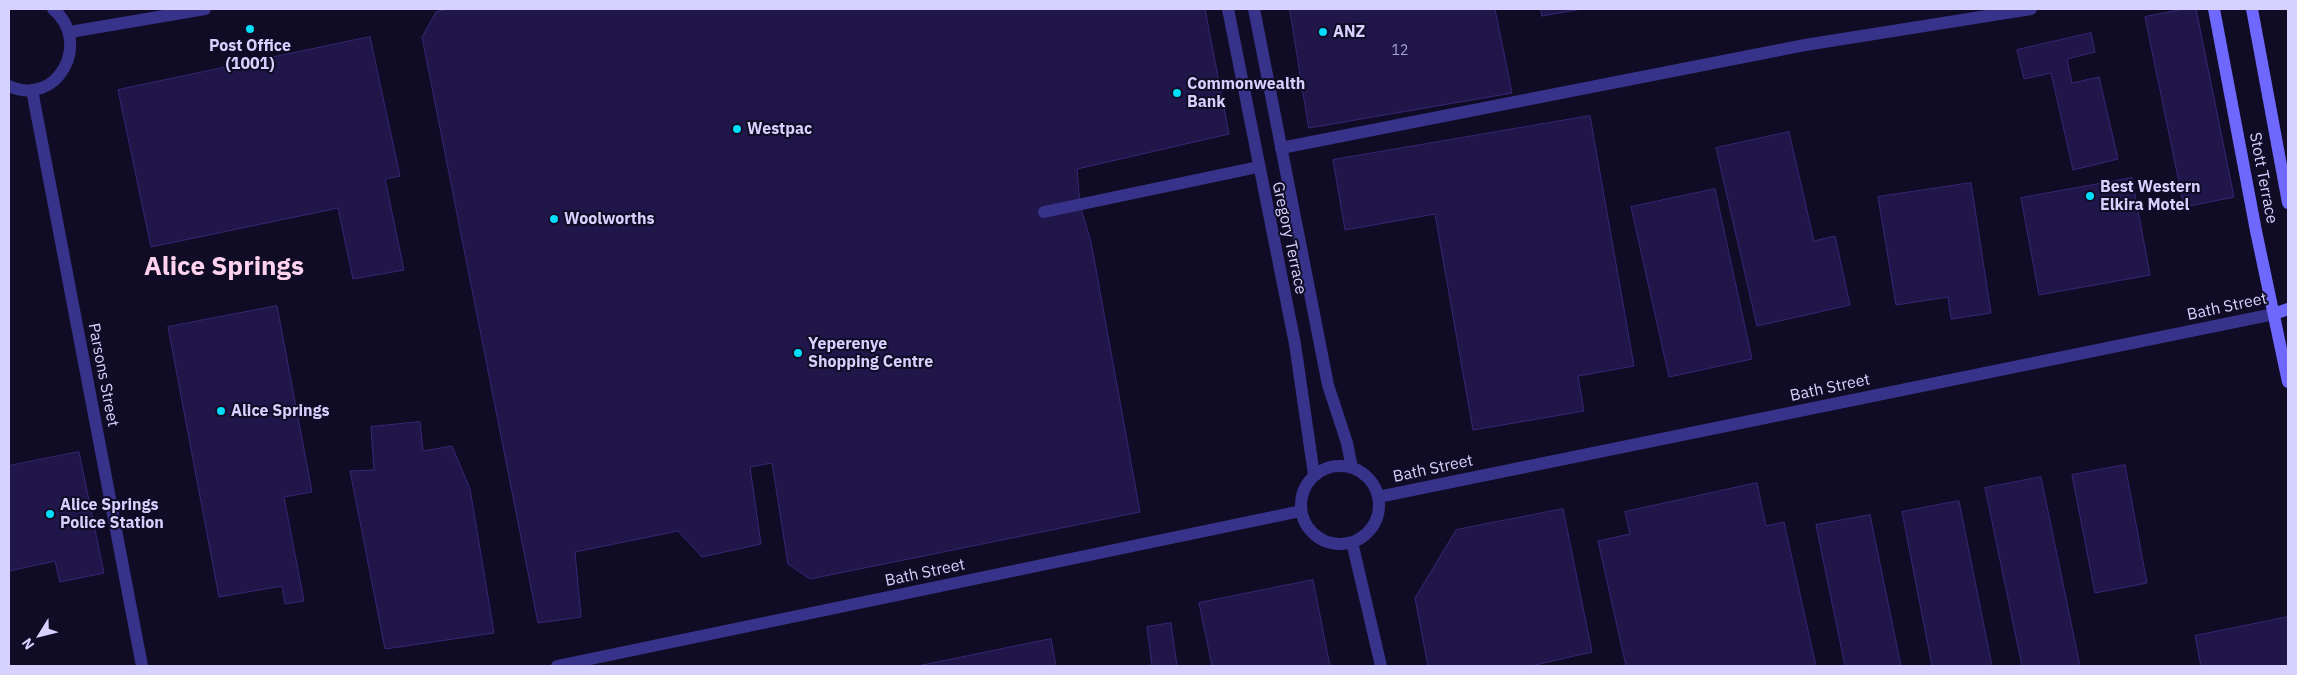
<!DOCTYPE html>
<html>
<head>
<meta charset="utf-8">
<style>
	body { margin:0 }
	#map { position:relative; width:2297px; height:675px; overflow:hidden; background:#110c26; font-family:"IBM Plex Sans",sans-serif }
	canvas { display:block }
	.frame { position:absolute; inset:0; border:10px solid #d7d1ff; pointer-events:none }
	.north { position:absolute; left:15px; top:610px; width:50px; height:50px; -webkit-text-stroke:4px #110c26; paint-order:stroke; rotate:234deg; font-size:14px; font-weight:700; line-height:20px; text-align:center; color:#d7d1ff }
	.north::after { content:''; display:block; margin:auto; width:18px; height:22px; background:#d7d1ff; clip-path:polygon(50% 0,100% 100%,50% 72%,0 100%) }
</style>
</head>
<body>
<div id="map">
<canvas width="2297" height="675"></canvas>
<div class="frame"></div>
<div class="north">N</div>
</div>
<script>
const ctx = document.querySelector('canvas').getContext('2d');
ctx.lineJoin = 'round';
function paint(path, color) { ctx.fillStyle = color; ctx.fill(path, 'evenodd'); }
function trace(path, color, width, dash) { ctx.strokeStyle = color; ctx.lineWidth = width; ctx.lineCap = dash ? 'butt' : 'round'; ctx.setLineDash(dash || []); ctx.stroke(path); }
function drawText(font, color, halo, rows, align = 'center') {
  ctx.font = font + ' "IBM Plex Sans",sans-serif'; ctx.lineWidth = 4; ctx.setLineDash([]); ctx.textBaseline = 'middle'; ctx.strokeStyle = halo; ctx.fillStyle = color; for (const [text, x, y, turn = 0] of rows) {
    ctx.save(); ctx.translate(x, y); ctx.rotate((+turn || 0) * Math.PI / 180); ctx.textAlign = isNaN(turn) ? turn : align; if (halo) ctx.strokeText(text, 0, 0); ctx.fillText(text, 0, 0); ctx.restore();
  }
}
const building = new Path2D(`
	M449 9H1205L1229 134 1077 169 1080 205 1091 242 1140 512 810 579 788 564 772 463 750 467 761 544 702 557 678 531 575 552 581 617 538 623 422 37 436 12Z
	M1290 9H1495L1512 93 1309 128Z
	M1541 9H1582L1542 16Z
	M2184 9H2196L2234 197 2184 207 2145 17Z
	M2091 33 2095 52 2067 59 2072 83 2099 77 2118 159 2073 170 2051 73 2024 79 2017 50Z
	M370 37 400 176 385 179 404 270 353 279 338 208 151 247 118 90Z
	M1590 116 1634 366 1578 376 1584 411 1473 430 1435 214 1345 230 1333 160Z
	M1789 132 1814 241 1835 236 1850 305 1757 326 1716 148Z
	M2132 178 2150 275 2039 295 2021 198Z
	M1971 183 1991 313 1951 319 1948 297 1896 305 1878 197Z
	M1715 189 1752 359 1669 377 1631 207Z
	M277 306 312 492 284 497 304 601 285 604 282 586 219 597 168 327Z
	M420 422 423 451 452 446 470 489 494 633 385 649 350 471 374 470 371 427Z
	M79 452 104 573 60 582 55 561 9 571V466Z
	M2125 465 2147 583 2095 593 2072 475Z
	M2041 477 2080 666H2022L1985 488Z
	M1757 483 1766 526 1784 522 1816 666H1626L1598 541 1630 534 1625 512Z
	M1959 501 1992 666H1932L1902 512Z
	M1563 509 1592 652 1531 666H1428L1415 598 1456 530Z
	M1870 515 1901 666H1845L1816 525Z
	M1313 580 1330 666H1212L1199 603Z
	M2288 617V666H2201L2195 636Z
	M1171 623 1177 666H1152L1147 627Z
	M1051 639 1056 666H918Z`);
paint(building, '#211649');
trace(building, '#382677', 1);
trace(new Path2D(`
	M1281 148 1805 45 2031 9
	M1044 212 1258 167`), '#37328a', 12);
trace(new Path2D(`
	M1228 9 1295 344 1314 475
	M1254 9 1328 385 1347 443 1352 468
	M70 32 205 9
	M9 86C57 108 93 42 53 9
	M32 90 142 666
	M1301 505a39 39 0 1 1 78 0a39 39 0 1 1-78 0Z
	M1378 497 2274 314
	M1352 542 1381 666
	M557 666 1301 511`), '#37328a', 12);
trace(new Path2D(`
	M2214 9 2256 231 2288 382
	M2252 9 2288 203
	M2274 314 2288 309`), '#6f68ff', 12);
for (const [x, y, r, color] of [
	[250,29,5,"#00defc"],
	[1323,32,5,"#00defc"],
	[1177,93,5,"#00defc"],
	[737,129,5,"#00defc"],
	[2090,196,5,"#00defc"],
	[554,219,5,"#00defc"],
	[798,353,5,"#00defc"],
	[221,411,5,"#00defc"],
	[50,514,5,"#00defc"]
]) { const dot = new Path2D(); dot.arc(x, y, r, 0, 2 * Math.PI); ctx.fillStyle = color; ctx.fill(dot); trace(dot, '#110c26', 2); }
drawText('14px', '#aaa2d2', null, [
	["12",1400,51]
]);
drawText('bold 16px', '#d7d1ff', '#110c26', [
	["ANZ",1333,32],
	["Post Office",250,46,"center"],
	["(1001)",250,64,"center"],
	["Commonwealth",1187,84],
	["Bank",1187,102],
	["Westpac",747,129],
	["Best Western",2100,187],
	["Elkira Motel",2100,205],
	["Woolworths",564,219],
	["Yeperenye",808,344],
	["Shopping Centre",808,362],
	["Alice Springs",231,411],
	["Alice Springs",60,505],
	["Police Station",60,523]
], 'left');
drawText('16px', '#d7d1ff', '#110c26', [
	["Stott Terrace",2263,178,79],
	["Gregory Terrace",1289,238,78],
	["Bath Street",2227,307,-12],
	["Parsons Street",103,375,79],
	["Bath Street",1830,388,-12],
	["Bath Street",1433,469,-12],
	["Bath Street",925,573,-12]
]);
drawText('bold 26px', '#ffd3ee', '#110c26', [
	["Alice Springs",224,267]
]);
</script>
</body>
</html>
